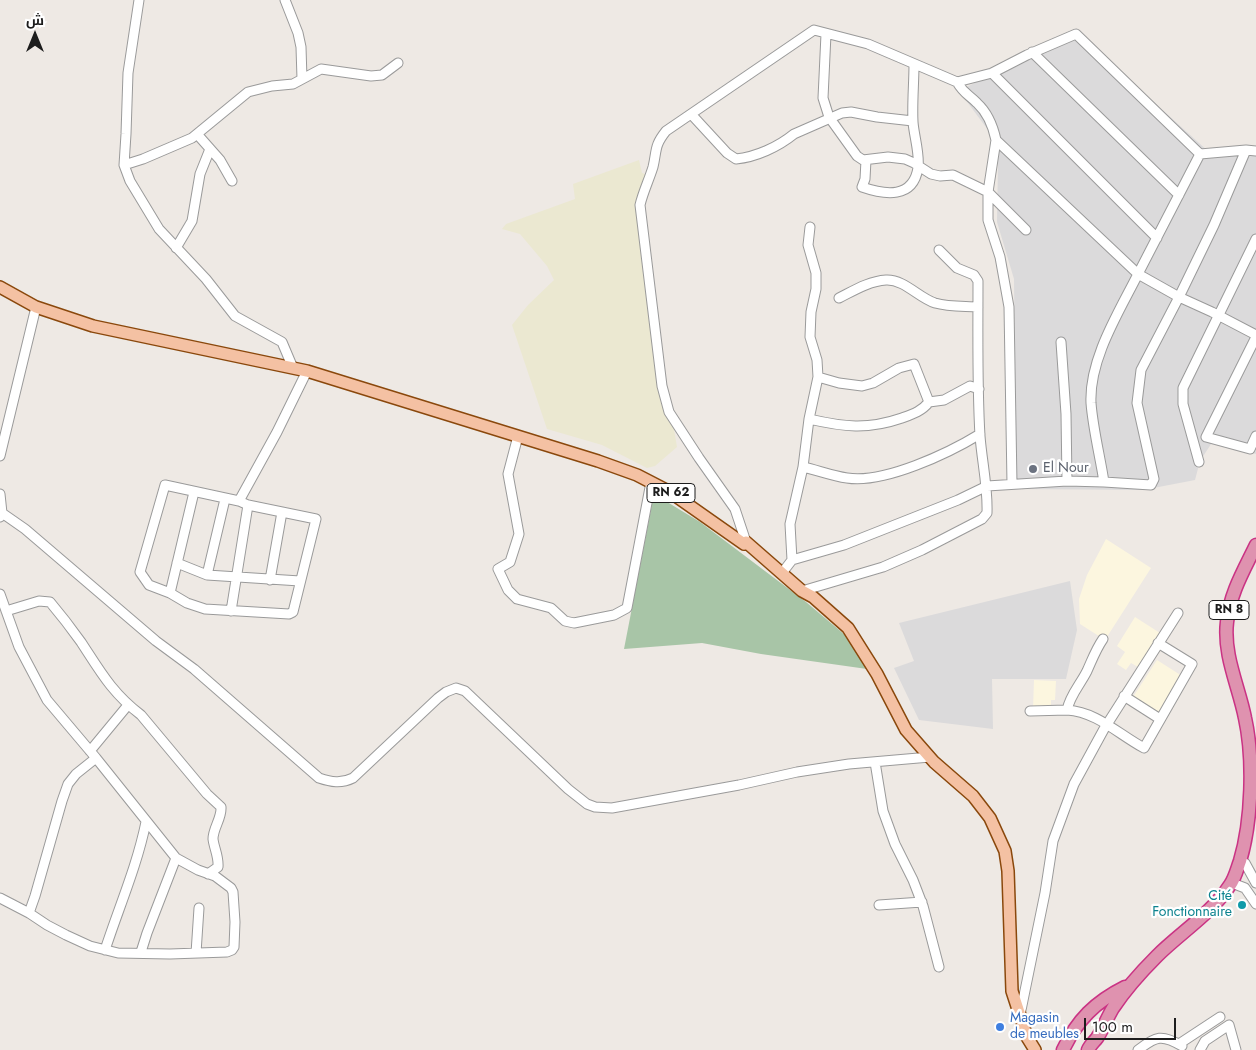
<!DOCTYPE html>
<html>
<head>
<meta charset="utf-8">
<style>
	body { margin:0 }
	#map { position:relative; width:1256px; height:1050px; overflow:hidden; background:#eee9e4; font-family:Jost,Cairo,sans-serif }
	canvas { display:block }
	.north { position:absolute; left:10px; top:10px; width:50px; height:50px; -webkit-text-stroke:4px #fff; paint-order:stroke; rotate:0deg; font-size:14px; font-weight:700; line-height:20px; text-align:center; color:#1d1d1d }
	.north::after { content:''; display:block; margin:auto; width:18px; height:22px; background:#1d1d1d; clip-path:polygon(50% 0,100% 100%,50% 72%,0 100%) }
	.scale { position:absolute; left:1084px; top:1018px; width:92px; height:22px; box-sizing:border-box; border:2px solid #1d1d1d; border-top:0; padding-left:6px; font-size:15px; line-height:18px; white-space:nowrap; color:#1d1d1d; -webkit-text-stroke:4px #fff; paint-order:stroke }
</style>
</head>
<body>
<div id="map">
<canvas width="1256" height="1050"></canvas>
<div class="north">ش</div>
<div class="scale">100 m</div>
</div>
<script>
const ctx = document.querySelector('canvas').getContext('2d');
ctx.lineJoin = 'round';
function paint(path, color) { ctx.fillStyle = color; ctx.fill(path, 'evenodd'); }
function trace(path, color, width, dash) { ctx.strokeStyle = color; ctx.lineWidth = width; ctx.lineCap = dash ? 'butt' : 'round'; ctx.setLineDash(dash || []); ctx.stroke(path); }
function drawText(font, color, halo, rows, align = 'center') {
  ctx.font = font + ' Jost,sans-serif'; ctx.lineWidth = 4.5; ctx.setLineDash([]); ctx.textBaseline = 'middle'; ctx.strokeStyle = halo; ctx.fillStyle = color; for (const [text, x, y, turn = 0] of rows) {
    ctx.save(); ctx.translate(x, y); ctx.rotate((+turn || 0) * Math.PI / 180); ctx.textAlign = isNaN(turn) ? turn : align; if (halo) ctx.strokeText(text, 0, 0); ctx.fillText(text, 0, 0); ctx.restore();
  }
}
paint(new Path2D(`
	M1075 31 1209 152 1256 153V454L1213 441 1200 461 1195 480 1143 490 1016 489 1014 279 997 222 998 162 994 138 959 91Z
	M1070 581 1077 630 1066 679H992L993 729 919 720 894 668 914 661 899 623Z`), '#dbdadb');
paint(new Path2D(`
	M1106 539 1151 568 1105 640 1080 624 1079 599 1087 575Z
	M1135 617 1160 633 1138 667 1131 663 1126 670 1117 664 1125 652 1117 646Z
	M1157 660 1182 676 1158 713 1133 697Z
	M1034 680 1056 681 1055 700H1051V710L1033 709Z`), '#fcf6df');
paint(new Path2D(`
	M639 160 642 173 653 177 640 208 648 274 677 447 655 466 647 468 602 445 547 429 512 325 528 305 554 280 547 266 520 234 502 229 506 224 575 199 573 184Z`), '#ebe8d1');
paint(new Path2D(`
	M654 494 700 522 806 602 845 635 867 669 761 654 702 643 624 649Z`), '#a8c5a7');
const minor = new Path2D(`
	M139 0 128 73 126 134 124 165 130 181 159 229 206 279 235 316 282 342 293 368
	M285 0 298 33 301 47 302 79
	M826 34 823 98 829 117 857 156 863 160 888 157 905 159 914 163 931 174 940 176 953 175 988 192 1026 230
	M1032 52 1179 195
	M992 73 1157 238
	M691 114 727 153 736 159C756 157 778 147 794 134L842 113 851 112 877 117 913 121
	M197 134 220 160 232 181
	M996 140 988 192V220L1000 257 1009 307 1012 484
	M1256 151 1246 150 1200 154 1076 34 1027 55 992 73 957 82C964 94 968 94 977 103 988 113 993 126 996 140L1138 274C1119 312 1089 359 1091 403 1093 429 1100 456 1104 482L1151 485 1154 479 1137 403 1141 370 1179 297 1212 312 1256 335
	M1200 154 1138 274 1179 297 1214 225 1246 150
	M866 160 865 179 862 187C885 195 913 199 918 168 920 154 914 136 913 122 912 103 914 83 914 64
	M124 165 143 159 192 138 248 92 272 86 293 84 321 69 371 76 382 75 398 63
	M810 227 808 245 816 273V289L811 312 810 337 817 360 818 377
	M176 248 192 221 200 174 210 149
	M839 298C853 291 869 281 886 280 904 279 919 298 935 303 949 307 964 306 978 307
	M1256 337 1206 437 1250 449 1256 436
	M1061 342 1066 414 1067 481
	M809 419C844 427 867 430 902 418 913 414 922 411 929 402L944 400 970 386 979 389
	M518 436 508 474 519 534 510 562 498 569 508 590 517 599 551 608 565 621 574 623 614 615 627 608 651 482
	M0 456 36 307
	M1199 462 1183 404V388L1256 239
	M803 467 809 419 818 377 839 383 862 386 873 383 899 368 914 364 929 402
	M165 485 239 501 248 505 316 519 293 612 289 614 205 609 187 603 170 593 149 585 140 572Z
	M0 494 2 513 0 517
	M239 501 277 432 307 371
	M2 513 25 529 156 641 194 669 319 778C331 782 341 784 353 778L438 698 446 692 456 688 465 691 568 789 587 804 595 807 612 808 739 785 797 772 849 764 930 757
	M746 542 735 509 699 458 669 412 662 386 640 205C643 192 649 180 653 167 657 150 654 146 666 131L814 30 868 44 957 82
	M792 560 790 524 803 467C817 470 832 476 847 478 884 484 949 453 980 434
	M177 563 207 575 300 581
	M782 573 792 560 844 545 958 500 987 486 1067 481 1104 482
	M207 575 225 499
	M270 580 282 512
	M802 591 883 567 922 550 982 519 987 513C988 487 982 462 980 436 977 385 978 333 978 281L974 275 957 268 939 250
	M170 593 194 492
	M0 594 19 647 47 700 96 758 76 774 68 784 62 801 35 896 29 913 0 898
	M6 611 39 601 50 602C61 615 71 628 81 642 100 671 112 693 141 715L207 794 221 807C222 818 213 828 213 839 214 848 219 857 218 867L208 874
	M231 611 248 505
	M1103 639C1096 649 1092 660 1087 671 1080 685 1070 695 1067 710 1097 712 1118 734 1144 748L1192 664 1158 643
	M1124 696 1160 719
	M1030 711 1067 710
	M90 751 128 705
	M875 762 883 811 895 844 913 880 923 906 939 967
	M1240 860 1245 863 1256 883
	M1232 883 1245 888 1256 904
	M879 905 922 902
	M29 913 47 925 66 935 90 946 118 953 170 954 227 952 232 950 234 947 235 922 233 892 231 888 215 876 198 870 176 858 96 758
	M105 950C119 907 137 866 146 822
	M141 952 147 933 176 858
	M196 953 199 908
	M1020 1015 1045 893 1053 841 1074 784 1104 729 1178 613
	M1179 1044 1220 1017
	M1138 1050C1156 1036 1162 1034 1182 1046
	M1200 1050 1205 1041 1229 1025 1236 1050`);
const major = new Path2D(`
	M0 287 36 307 93 326 307 371 598 461 637 475 670 492 744 544 746 542 802 591 813 597 848 628 877 674 906 730 934 762 973 796 990 818 1005 851 1008 871 1012 991 1027 1037 1035 1050`);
const highway = new Path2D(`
	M1063 1050C1077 1020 1095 1002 1125 987
	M1088 1050C1090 1045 1094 1042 1097 1038 1103 1029 1107 1018 1113 1008 1125 990 1141 972 1157 956 1180 933 1212 913 1230 885 1235 878 1237 869 1240 861 1252 821 1254 759 1245 718 1239 687 1223 655 1227 622 1230 593 1244 570 1256 545`);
trace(minor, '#9a9a9a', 11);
trace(major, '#8a480c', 14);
trace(highway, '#ca3384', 15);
trace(minor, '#fff', 9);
trace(major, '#f4c1a3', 11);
trace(highway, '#df92af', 12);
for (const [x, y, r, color] of [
	[1033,469,5,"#6b7280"],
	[1242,905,5,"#0f9aa8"],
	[1000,1027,5,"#3f7fe0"]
]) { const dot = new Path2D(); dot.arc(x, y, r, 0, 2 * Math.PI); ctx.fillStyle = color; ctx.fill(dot); trace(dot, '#fff', 2); }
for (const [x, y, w] of [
	[671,493,48],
	[1229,610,40]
]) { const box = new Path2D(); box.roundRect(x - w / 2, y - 9.5, w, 19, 4); ctx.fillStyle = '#fff'; ctx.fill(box); trace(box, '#1d1d1d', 1); }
drawText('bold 12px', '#1d1d1d', null, [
	["RN 62",671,493],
	["RN 8",1229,610]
]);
drawText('14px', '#5b616d', '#fff', [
	["El Nour",1043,469]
], 'left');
drawText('14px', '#0d838f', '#fff', [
	["Cité",1232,897],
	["Fonctionnaire",1232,913]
], 'right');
drawText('14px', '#366cbe', '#fff', [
	["Magasin",1010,1019],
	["de meubles",1010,1035]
], 'left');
</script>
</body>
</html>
